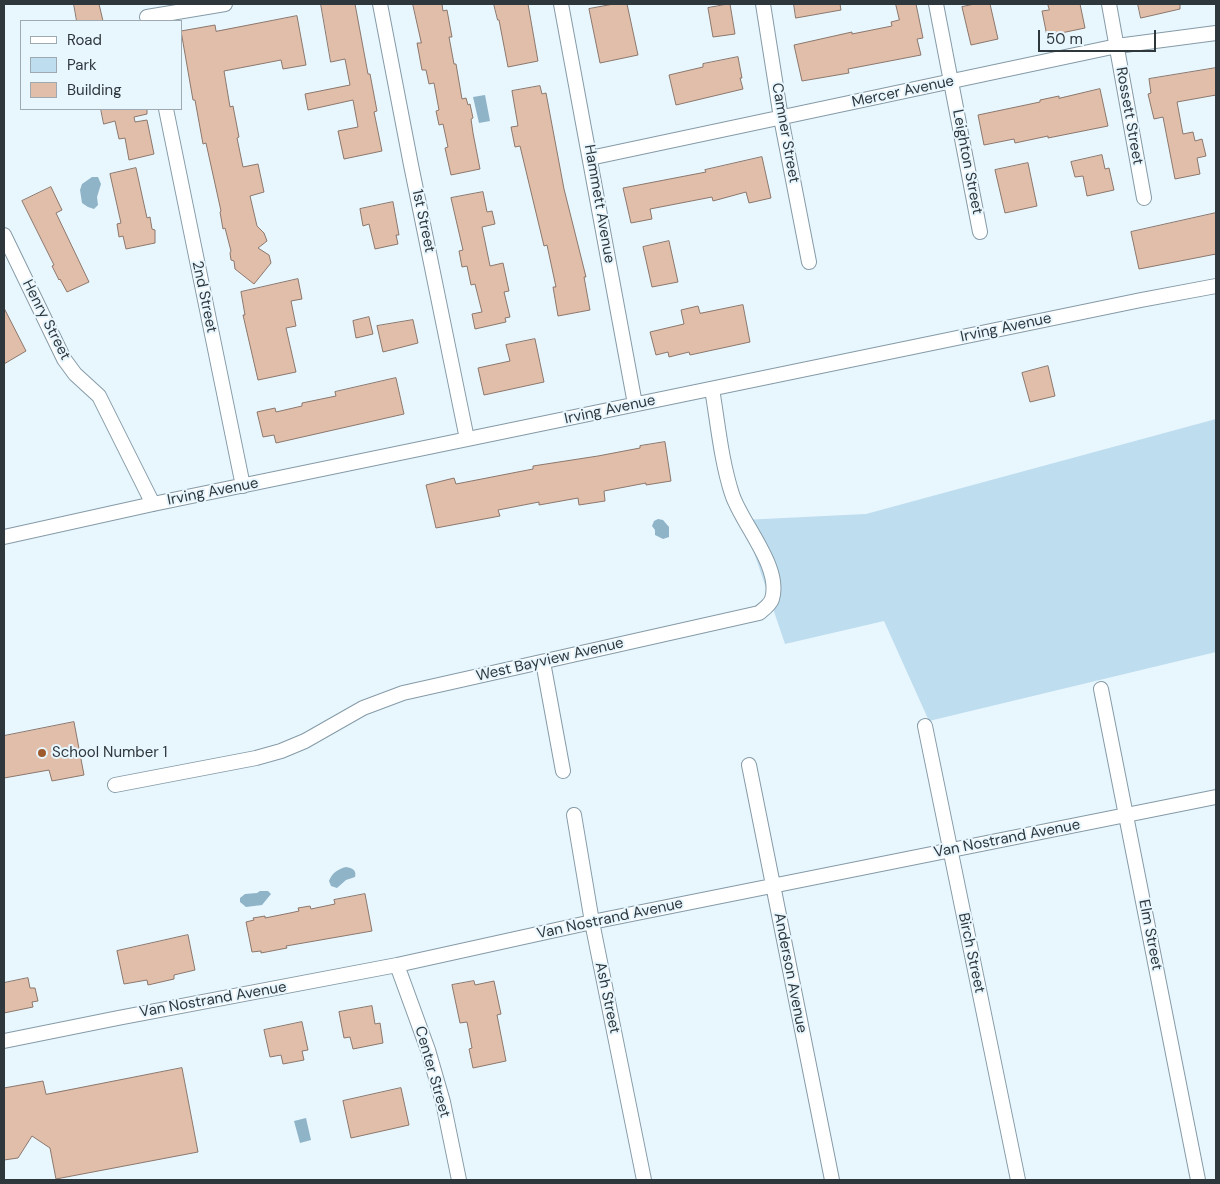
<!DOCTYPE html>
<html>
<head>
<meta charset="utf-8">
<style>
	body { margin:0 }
	#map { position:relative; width:1220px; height:1184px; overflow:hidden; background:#e8f6fe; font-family:"DM Sans",sans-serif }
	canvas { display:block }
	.frame { position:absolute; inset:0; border:5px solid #2e373c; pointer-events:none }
	.legend { position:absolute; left:20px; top:20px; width:162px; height:90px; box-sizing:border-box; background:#e8f6fe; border:1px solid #9eaab0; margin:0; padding:6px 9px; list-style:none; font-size:15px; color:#2e373c }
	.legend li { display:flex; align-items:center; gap:10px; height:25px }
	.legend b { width:25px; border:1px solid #9eaab0 }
	.scale { position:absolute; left:1038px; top:30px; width:118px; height:22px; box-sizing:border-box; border:2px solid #2e373c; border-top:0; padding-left:6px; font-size:15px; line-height:18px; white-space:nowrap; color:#2e373c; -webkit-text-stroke:4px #e8f6fe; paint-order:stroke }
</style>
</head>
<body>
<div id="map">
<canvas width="1220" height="1184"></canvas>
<div class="frame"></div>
<ul class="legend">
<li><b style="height:6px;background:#fff"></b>Road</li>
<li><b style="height:14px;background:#beddef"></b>Park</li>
<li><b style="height:14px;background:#e1beaa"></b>Building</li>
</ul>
<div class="scale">50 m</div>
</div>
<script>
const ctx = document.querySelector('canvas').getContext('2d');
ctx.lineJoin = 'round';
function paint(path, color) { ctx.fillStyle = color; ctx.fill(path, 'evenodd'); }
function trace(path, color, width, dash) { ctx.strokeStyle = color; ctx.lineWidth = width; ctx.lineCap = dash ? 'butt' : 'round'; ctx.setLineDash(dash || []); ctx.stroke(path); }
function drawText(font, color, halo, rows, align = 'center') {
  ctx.font = font + ' "DM Sans",sans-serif'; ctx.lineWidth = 4; ctx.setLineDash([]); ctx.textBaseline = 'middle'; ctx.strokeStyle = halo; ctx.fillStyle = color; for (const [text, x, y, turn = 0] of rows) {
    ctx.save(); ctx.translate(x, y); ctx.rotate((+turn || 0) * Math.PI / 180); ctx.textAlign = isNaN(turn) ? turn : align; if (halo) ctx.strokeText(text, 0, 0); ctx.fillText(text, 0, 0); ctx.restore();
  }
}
paint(new Path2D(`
	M1216 419V652L929 721 884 621 785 644 743 520 866 514Z`), '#beddef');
paint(new Path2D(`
	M485 95 490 121 479 123 473 97Z
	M92 177H98L101 184 97 197 98 205 94 209 88 207 82 203 80 190 82 184Z
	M658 519 663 520 669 527V537L663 539 655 535V530L652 526 654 521Z
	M346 867C352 868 357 870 355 877L346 880 337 888 331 886 329 881C332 873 338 869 346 867Z
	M260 891H268L271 894 262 905 246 907 240 902V898L245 894 257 893Z
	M306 1118 311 1140 300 1143 294 1121Z`), '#8fb4c8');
const building = new Path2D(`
	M74 4H99L103 21H77Z
	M321 4H355L368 74H370L377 111 374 112 382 151 344 159 338 131 358 127 353 100 308 110 305 94 350 85 345 59 331 62Z
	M413 4H442L443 11 447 10 452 37H449L454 64H456L462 99 466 98 468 105 470 104 473 118 471 119 473 133 480 169 451 175 445 148 448 147 443 124 439 125 436 111 439 110 434 83 429 84 426 70H422L417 43H421Z
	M494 4H528L538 61 508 67 499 20H498Z
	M614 4H627L638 55 600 63 589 9Z
	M730 4 735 34 713 37 708 8Z
	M794 4H840L841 10 796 18Z
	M896 4H916L923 38 917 39 921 55 848 69 849 73 802 81 794 45 852 32V34L892 26 891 22 899 20Z
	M975 4H990L998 39 971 45 962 7Z
	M1048 4H1080L1085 28 1047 36 1042 11 1049 10Z
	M1138 4H1180V9L1141 18Z
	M297 16 306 65 283 69 281 60 224 71 230 107 233 106 239 137 237 138 243 167 258 164 264 192 250 196 257 226 264 233 267 241 258 248 269 255 271 263 254 284 235 269 234 261 231 260 230 253 231 251 225 228 223 229 220 212 221 211 206 143 203 144 195 100H193L181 31 215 25 216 31Z
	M738 57 742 78H740L743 89 676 105 669 75 703 67V64Z
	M1216 68V95L1177 102 1183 134 1193 132 1195 141 1202 139 1206 156 1197 158 1200 174 1175 179 1163 117 1154 119 1148 94 1151 93 1149 79Z
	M540 86 542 94 546 93 564 189 586 277H584L590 310 558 316 553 287H556L547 245 544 246 520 146 515 147 511 127 518 126 512 91Z
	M1100 89 1108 126 1048 138V136L1015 143 1014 139 984 145 978 115 1040 102V100L1059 96V98Z
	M101 109H147V114L134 117 135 122 147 120 154 154 129 160 125 138 119 139 115 121 104 124Z
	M1102 155 1105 169 1109 168 1114 190 1087 196 1083 176 1075 177 1071 162Z
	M762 157 771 198 749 203 746 192 713 201 712 197 650 209 652 219 631 223 623 188 706 172 705 170Z
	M1028 163 1037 206 1005 213 995 170Z
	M136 168 147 218 150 217 152 229 155 230V243L126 249 123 236 119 237 117 224 121 223 110 174Z
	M51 187 62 210 56 213 89 282 67 292 60 279 59 280 52 266 54 265 22 201Z
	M483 192 487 212 492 211 495 224 482 227 490 266 503 263 509 291 504 292 510 317 505 318 506 322 475 329 472 314 482 312 475 284 471 285 467 266 462 267 459 251 463 250 451 198Z
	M393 202 399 235H396L398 244 375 249 369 224 363 226 360 209Z
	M1216 213V254L1139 269 1131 232Z
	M669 241 678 282 652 287 643 247Z
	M298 279 302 299 291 301 296 326 286 328 296 372 258 380 243 315H245L241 292Z
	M743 305 750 342 690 355 689 352 669 357 668 352 656 355 650 332 684 324 681 310 698 306 700 313Z
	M4 308 26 351 4 364Z
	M369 317 373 334 356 338 353 321Z
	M413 320 418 343 383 352 377 326Z
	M535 339 544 382 484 395 478 368 510 361 506 345Z
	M1048 366 1055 396 1030 402 1022 373Z
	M396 378 404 414 276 443 274 435 263 437 257 412 275 408 276 412 302 406V403L336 396 335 392Z
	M665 442 671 481 646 485V483L604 491 605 501 579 505 578 498 539 505V502L498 510 500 516 436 528 426 485 454 478 456 484 533 469V466L598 456 640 448V446Z
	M74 722 84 775 52 781 49 770 4 778V736Z
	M365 894 372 931 286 946 287 948 261 953V951L252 952 246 922 254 920 253 918 265 916V918L290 913 299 911 298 908 310 906 311 909 335 904 334 900Z
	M188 935 195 970 174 975V979L148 985 147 980 124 984 117 951Z
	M28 978 30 988H35L38 1001 32 1002 33 1007 4 1013V983Z
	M474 981 475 985 494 981 501 1014 497 1015 506 1061 473 1068 469 1049 472 1048 467 1022 460 1023 452 985Z
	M372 1006 375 1024 380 1023 383 1043 353 1049 350 1037 344 1038 339 1012Z
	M302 1022 308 1050 302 1051 304 1060 283 1064 281 1055 270 1057 264 1030Z
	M182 1068 198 1152 56 1179 50 1148 32 1136 18 1158 4 1160V1088L43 1081 46 1094Z
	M401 1088 409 1125 351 1138 343 1101Z`);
paint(building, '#e1beaa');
trace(building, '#8b776c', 1);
const minor = new Path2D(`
	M380 4 411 165 467 439
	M561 4 635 404
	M763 4 781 118 809 262
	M936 4 980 232
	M1109 4 1144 198
	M147 17 225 4
	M166 109 243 486
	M590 158 1117 46 1216 33
	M4 235 64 359 75 374 99 396 153 504
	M4 537 153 504 1141 300 1216 286
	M543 662 563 771
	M1101 689 1198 1180
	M925 726 1018 1180
	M749 765 832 1180
	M115 785 256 758 281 751 305 741 363 708 403 693 759 613C764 609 770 605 772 599 782 567 741 523 732 494 721 460 718 424 712 389
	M574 815 592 922 644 1180
	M397 965 428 1050 443 1102 459 1180
	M4 1041 118 1018 397 965 592 922 1216 797`);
trace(minor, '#859ba7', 16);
trace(minor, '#fff', 14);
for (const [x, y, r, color] of [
	[42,753,5,"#9e5a2d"]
]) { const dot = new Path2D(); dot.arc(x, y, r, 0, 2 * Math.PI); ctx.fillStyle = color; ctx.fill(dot); trace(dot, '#e8f6fe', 2); }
drawText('15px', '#2e373c', '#e8f6fe', [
	["Mercer Avenue",903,92,-12],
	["Rossett Street",1129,116,80],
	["Camner Street",785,133,80],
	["Leighton Street",967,162,79],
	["Hammett Avenue",599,204,80],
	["1st Street",423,221,78],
	["2nd Street",204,297,78],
	["Henry Street",46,320,63],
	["Irving Avenue",1006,328,-12],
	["Irving Avenue",610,410,-12],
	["Irving Avenue",213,492,-11],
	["West Bayview Avenue",550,660,-13],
	["Van Nostrand Avenue",1007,839,-11],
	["Van Nostrand Avenue",610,919,-12],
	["Elm Street",1150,935,79],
	["Birch Street",971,953,78],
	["Anderson Avenue",790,973,79],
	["Ash Street",607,998,78],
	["Van Nostrand Avenue",213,1000,-10],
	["Center Street",432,1072,74]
]);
drawText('15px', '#2e373c', '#e8f6fe', [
	["School Number 1",52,753]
], 'left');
</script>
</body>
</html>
